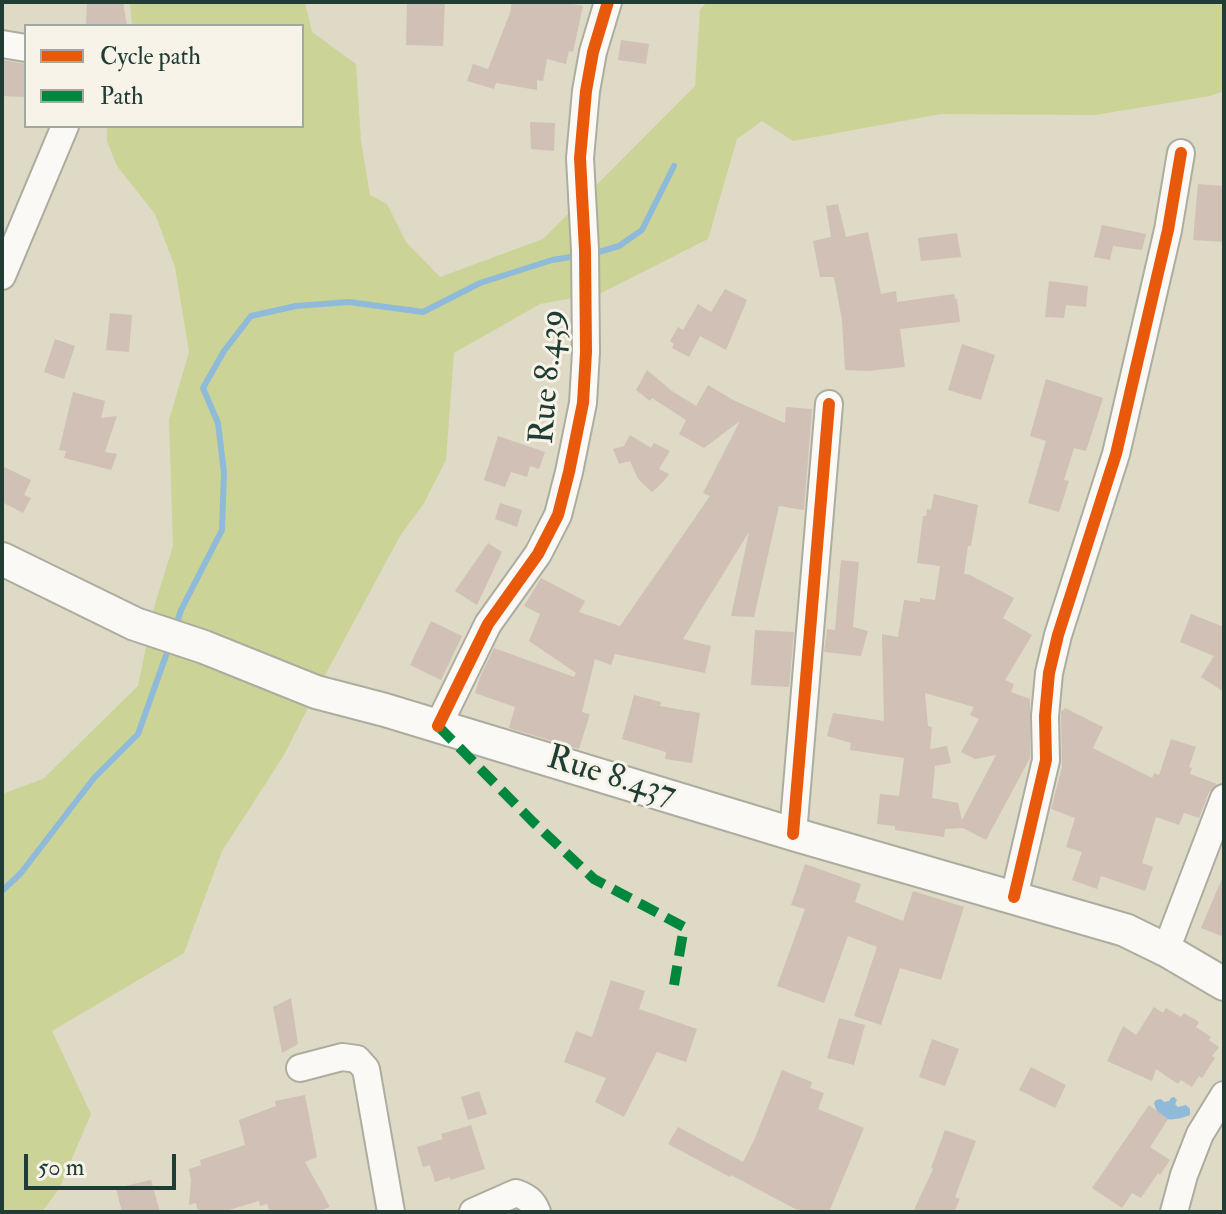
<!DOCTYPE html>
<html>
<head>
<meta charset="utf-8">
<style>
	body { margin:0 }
	#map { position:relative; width:1226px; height:1214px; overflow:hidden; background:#dedac6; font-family:"IM FELL Double Pica",serif }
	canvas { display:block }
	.frame { position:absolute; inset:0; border:4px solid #1f3d34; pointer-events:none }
	.legend { position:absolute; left:24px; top:24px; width:280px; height:104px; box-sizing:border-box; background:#f7f3e8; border:2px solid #a1aaa0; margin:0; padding:10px 14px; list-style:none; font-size:24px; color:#1f3d34 }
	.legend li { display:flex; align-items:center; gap:16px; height:40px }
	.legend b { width:40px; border:2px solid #a1aaa0 }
	.scale { position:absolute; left:24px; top:1154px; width:152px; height:36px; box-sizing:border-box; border:4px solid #1f3d34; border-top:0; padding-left:10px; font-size:24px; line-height:28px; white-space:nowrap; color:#1f3d34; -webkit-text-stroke:6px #f7f3e8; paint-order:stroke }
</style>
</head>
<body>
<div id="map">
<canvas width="1226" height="1214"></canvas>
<div class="frame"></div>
<ul class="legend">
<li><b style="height:10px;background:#e8590c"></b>Cycle path</li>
<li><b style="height:10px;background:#00873e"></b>Path</li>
</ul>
<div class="scale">50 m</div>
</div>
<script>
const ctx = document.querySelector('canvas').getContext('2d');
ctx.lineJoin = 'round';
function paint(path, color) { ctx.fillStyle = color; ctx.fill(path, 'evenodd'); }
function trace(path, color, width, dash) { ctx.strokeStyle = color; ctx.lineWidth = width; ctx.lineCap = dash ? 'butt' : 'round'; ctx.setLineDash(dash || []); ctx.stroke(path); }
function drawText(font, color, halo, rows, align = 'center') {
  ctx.font = font + ' "IM FELL Double Pica",serif'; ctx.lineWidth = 6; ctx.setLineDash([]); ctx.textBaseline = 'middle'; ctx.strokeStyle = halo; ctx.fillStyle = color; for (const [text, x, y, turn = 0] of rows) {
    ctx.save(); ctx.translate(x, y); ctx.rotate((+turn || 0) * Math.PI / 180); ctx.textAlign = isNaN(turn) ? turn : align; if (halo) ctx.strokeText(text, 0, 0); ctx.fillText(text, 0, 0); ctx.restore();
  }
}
paint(new Path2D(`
	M130 2H305L312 32 356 64 361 141 370 195 387 204 406 242 440 277 543 239 695 86 700 10 707 2H1224V91L1210 96 1095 115 941 114 793 141 762 121 737 139 708 239 601 293 540 304 454 353 446 460 424 503 400 536 316 692 284 755 222 851 184 953 52 1031 91 1114 59 1189 42 1212H2V794L43 779 138 686 155 604 173 546 169 420 189 352 175 267 155 214 117 166 107 141V126H302V26H132Z`), '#ccd396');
paint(new Path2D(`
	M1174 1097 1177 1100 1175 1104 1178 1107 1186 1105 1190 1109V1115C1174 1121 1159 1124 1154 1103L1156 1100 1161 1099 1164 1102 1169 1101 1171 1098Z`), '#90bad9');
trace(new Path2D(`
	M592 254 619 246 642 230 674 166
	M175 629 181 610 222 530 224 473 218 423 203 388 224 351 251 316 296 306 349 302 423 312 480 283 552 260 577 256
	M2 891 21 873 94 778 138 734 169 647`), '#90bad9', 6);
paint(new Path2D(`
	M87 2H123L127 26H86Z
	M407 2H445L443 46 406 45Z
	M512 2H563L583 6 573 52 569 51 566 64 547 59 543 81 537 80V90L496 83 494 89 467 81 473 64 488 69 510 13Z
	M621 40 649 44 646 64 618 60Z
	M2 60 26 64V97L2 96Z
	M530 122 555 123 554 151 531 149Z
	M1198 184 1224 186V242L1193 240Z
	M838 204 846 237 868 232 881 294 896 291 897 302 954 294 955 299H957L960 322 900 329 905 367 868 371 845 370 842 320 834 277H820L813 241 831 237 826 206Z
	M1102 225 1146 234 1142 250 1113 246 1110 260 1094 257Z
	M957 233 961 257 921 261 918 238Z
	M1049 281 1088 286 1086 307 1066 305 1064 318 1045 317Z
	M725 289 747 300 726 350 700 336 689 357 672 348 674 344 670 341 678 327 683 330 698 304 711 312Z
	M110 313 132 315 129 352 106 350Z
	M55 339 75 346 64 379 44 372Z
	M962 344 995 355 981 400 948 390Z
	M647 370 672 391 696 406 708 385 735 401 785 423 786 407 812 409 804 510 779 506 754 617 731 616 749 532 683 639 711 646 705 673 615 654 611 665 595 659 582 712 590 714 579 749 509 728 515 707 475 693 480 677 494 648 574 677 576 673 529 641 540 614 524 606 541 578 585 601 579 612 620 626 710 496 703 493 740 421 704 448 679 434 686 420 652 398 650 401 636 390Z
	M1046 379 1103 398 1086 451 1074 448 1064 480 1069 481 1059 512 1028 503 1046 441 1030 436Z
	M73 392 105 401 101 418 117 416 105 452 117 454 111 470 64 458 66 451 59 450Z
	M630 435 651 448 654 443 670 451 659 469 669 474 663 482 652 492 638 479 630 461 619 464 613 449 624 446Z
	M498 436 545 452 539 469 530 466 527 477 511 472 505 487 484 480Z
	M2 466 31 480 24 495 31 498 23 513 2 502Z
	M934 494 978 505 971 546H968L964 574 970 575 1014 598 1003 618 1032 635 1005 680 1014 684 1011 692 1030 699V758L986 840 963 828 945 829 944 837 895 830V826L877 824 880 794 899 796 904 758 850 750 851 743 827 736 833 713 884 721 882 634 898 637 904 600 920 602V598L935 600 940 566 917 563 923 516H926L927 509 931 510ZM925 693 974 707 970 715 979 719 961 752 975 759 996 755 962 820 958 803 932 798 935 766 951 763 947 746 930 749 932 727 928 726Z
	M500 503 522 510 517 527 495 519Z
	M488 543 502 552 477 605 455 591Z
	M841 560 859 562 853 627 868 631 861 656 824 652 827 629 835 630Z
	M1191 614 1224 627V692L1201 677 1214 656 1180 642Z
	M431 621 462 636 441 680 410 665Z
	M755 630 794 632 789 687 751 685Z
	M634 695 661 702 660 706 700 713 692 763 665 759 666 752 622 739Z
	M1065 708 1103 727 1093 748 1152 778 1154 773 1159 775 1171 739 1196 747 1189 767 1192 768 1190 774 1217 784 1209 792 1199 818 1184 813 1179 825 1156 817 1142 863 1153 867 1145 891 1101 876 1097 889 1072 880 1082 852 1066 847 1075 818 1051 809 1062 767 1061 717V712Z
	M805 864 861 884 855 902 903 921 913 891 964 907 941 980 900 968 881 1025 854 1016 877 947 848 936 824 1003 777 986 805 909 791 905Z
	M1224 874V937L1201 928Z
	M611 980 645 991 639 1009 697 1029 686 1062 657 1052 624 1117 595 1102 606 1078 564 1062 576 1031 592 1037Z
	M291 998 298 1044 282 1053 273 1007Z
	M1154 1007 1163 1013 1166 1008 1181 1017 1184 1013 1199 1022 1196 1027 1211 1037 1209 1040 1219 1047 1212 1056 1215 1058 1202 1078 1199 1076 1192 1087 1181 1080 1178 1084 1156 1069 1152 1081 1107 1061 1123 1026 1136 1035Z
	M839 1018 865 1025 854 1065 827 1058Z
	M932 1039 959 1049 945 1086 919 1077Z
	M1031 1067 1066 1085 1055 1108 1019 1090Z
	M782 1070 812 1082 810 1088 824 1093 818 1109 864 1128 829 1212H801L731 1175 730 1177 668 1144 678 1127 743 1162 755 1138Z
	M479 1091 487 1114 468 1120 461 1097Z
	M305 1095 317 1157 305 1162 330 1207 317 1212H270L267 1204 260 1206 259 1201 222 1212H198L196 1203 189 1205 191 1180 189 1169 201 1165 200 1160 245 1145 239 1120 276 1106 275 1101Z
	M1149 1105 1168 1119 1150 1147 1170 1160 1160 1175 1158 1173 1141 1198 1132 1193 1122 1208 1092 1188Z
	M471 1125 485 1169 450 1180V1177L435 1182 430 1165 423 1167 417 1147 443 1139 441 1134Z
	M945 1130 976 1141 955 1197 960 1199 954 1212H913L933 1169 931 1168Z
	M151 1180 160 1212H122L116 1188Z`), '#d0c0b6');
const minor = new Path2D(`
	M2 44 26 48
	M2 276 65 126
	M438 726 488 624 538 554 558 515 569 472 583 403 586 352 585 250 580 158 586 91 593 52 608 2
	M793 834 829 404
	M1014 897 1046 760 1045 716 1049 673 1058 635 1116 454 1168 230 1181 153
	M1166 950 1224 798
	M300 1068 342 1057 357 1059 366 1069 391 1212
	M473 1212 516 1193C527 1197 533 1201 537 1212
	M1174 1212 1184 1175 1200 1134 1224 1095`);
const major = new Path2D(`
	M2 559 135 624 204 647 316 692 385 710 793 834 1125 930 1166 950 1224 984`);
trace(minor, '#acac9f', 30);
trace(major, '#acac9f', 36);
trace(minor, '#faf9f6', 26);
trace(major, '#faf9f6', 32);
trace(new Path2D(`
	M438 726 533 822 594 879 684 927 674 985`), '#00873e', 10, [20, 10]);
trace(new Path2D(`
	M438 726 488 624 538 554 558 515 569 472 583 403 586 352 585 250 580 158 586 91 593 52 608 2
	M793 834 829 404
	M1014 897 1046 760 1045 716 1049 673 1058 635 1116 454 1168 230 1181 153`), '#e8590c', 12);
drawText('34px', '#1f3d34', '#f7f3e8', [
	["Rue 8.439",550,377,-85],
	["Rue 8.437",611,778,17]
]);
</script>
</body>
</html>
